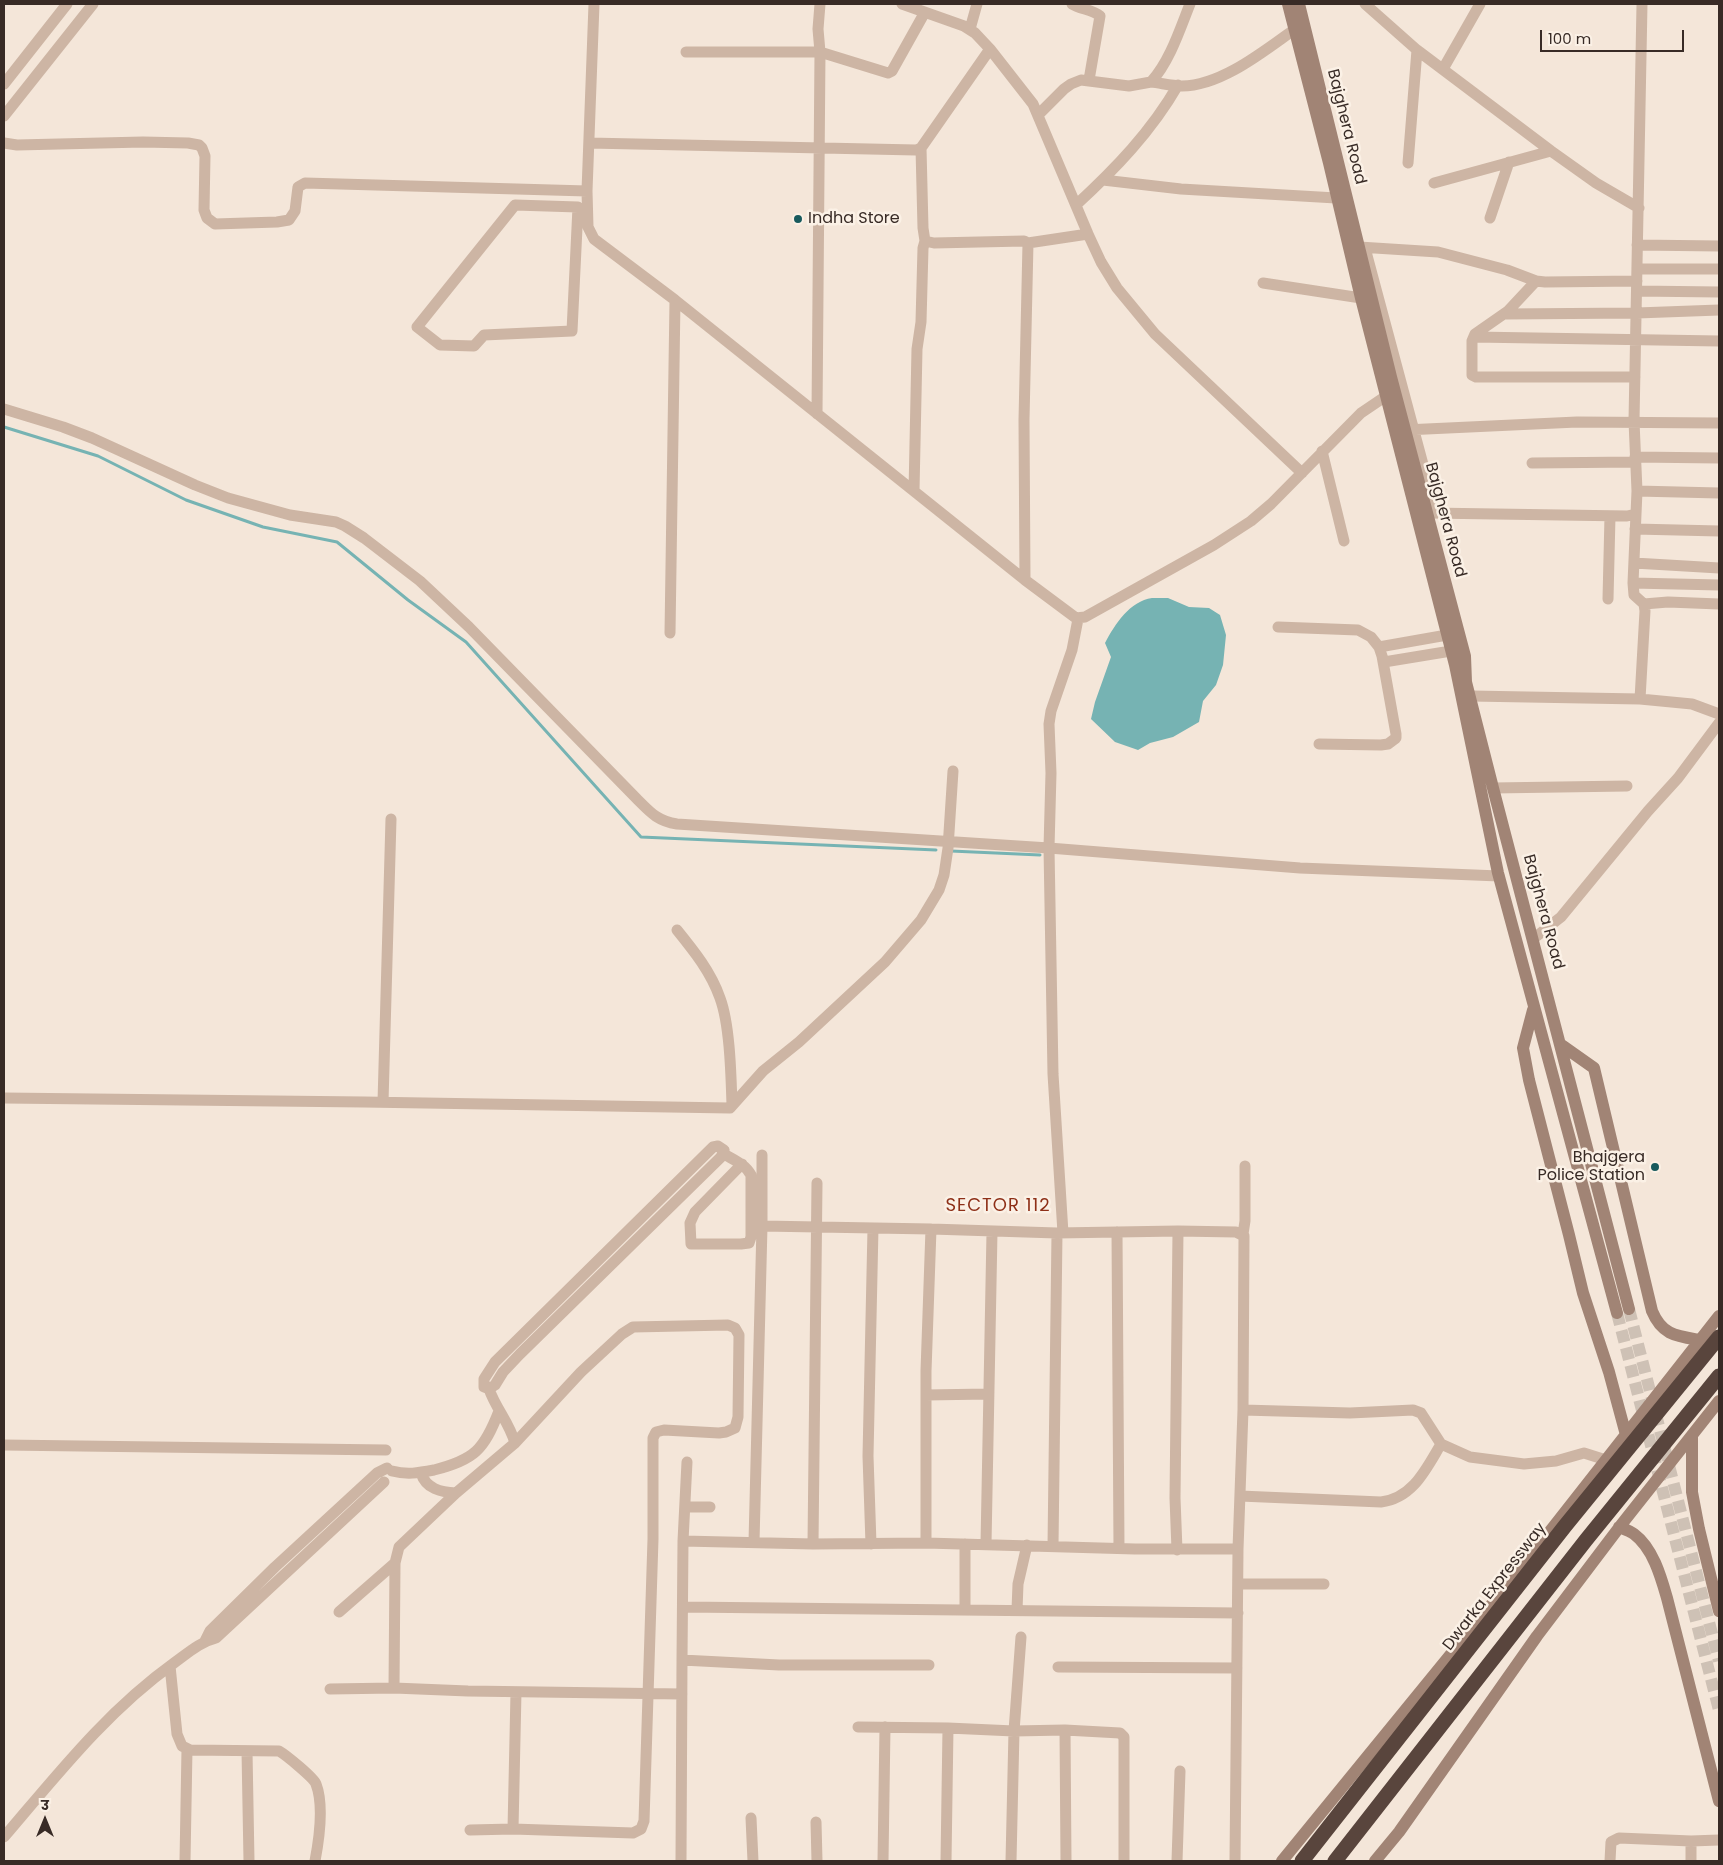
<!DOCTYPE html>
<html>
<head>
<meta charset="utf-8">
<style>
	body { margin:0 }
	#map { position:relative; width:1723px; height:1865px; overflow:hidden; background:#f4e6d9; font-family:Poppins,"Noto Sans Devanagari",sans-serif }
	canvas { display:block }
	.frame { position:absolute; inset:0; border:5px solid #382b26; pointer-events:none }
	.north { position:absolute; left:20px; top:1795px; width:50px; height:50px; -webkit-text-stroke:4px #fbf1e6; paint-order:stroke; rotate:0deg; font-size:14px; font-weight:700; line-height:20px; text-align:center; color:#382b26 }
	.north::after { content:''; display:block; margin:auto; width:18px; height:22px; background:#382b26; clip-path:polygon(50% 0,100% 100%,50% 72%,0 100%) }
	.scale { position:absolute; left:1540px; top:30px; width:144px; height:22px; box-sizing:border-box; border:2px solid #382b26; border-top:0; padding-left:6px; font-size:15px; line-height:18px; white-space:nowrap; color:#382b26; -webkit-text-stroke:4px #fbf1e6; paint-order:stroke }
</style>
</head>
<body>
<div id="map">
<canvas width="1723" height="1865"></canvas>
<div class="frame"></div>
<div class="north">उ</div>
<div class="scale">100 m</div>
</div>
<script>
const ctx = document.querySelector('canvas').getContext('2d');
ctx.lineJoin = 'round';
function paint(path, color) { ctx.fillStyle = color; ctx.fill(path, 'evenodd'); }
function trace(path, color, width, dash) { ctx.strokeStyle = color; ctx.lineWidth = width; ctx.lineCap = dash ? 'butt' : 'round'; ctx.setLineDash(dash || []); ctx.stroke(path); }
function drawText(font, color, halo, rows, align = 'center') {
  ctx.font = font + ' Poppins,sans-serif'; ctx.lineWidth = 5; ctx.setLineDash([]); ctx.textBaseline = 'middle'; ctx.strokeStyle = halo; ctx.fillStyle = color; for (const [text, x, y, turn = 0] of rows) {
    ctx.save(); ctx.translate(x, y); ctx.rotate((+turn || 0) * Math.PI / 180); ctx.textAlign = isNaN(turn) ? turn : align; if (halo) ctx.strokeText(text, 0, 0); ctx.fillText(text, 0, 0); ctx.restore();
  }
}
paint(new Path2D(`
	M1152 598H1168L1189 607 1209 608 1220 615 1226 635 1223 665 1216 685 1203 701 1199 722 1173 737 1150 743 1138 750 1115 742 1091 719 1095 702 1111 657 1105 643C1115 624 1130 601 1152 598Z`), '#76b3b3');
trace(new Path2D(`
	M4 427 98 456 186 500 263 527 337 542 408 600 466 642 641 837 936 850
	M951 851 1040 855`), '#76b3b3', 3);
trace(new Path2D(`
	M1629 1309 1719 1661
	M1617 1313 1719 1710`), '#cec1b5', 12, [12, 6]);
trace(new Path2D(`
	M594 4 587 191 588 227 594 239 675 300 1025 580 1076 618 1085 617 1214 545 1251 521 1271 504 1361 413 1392 392
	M902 4 964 26 975 33 990 49 1033 104 1088 234 1101 262 1117 288 1155 334 1302 473
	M1072 4C1080 9 1093 10 1100 16L1089 80
	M1365 4 1417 50 1551 151 1596 183 1639 208
	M970 29 977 4
	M686 52H820L888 73 892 71 925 12
	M1443 69 1480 4
	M1151 82C1161 83 1171 86 1182 86 1221 86 1264 51 1295 29
	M4 84 67 4
	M1038 115 1064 89 1071 84 1081 80 1129 86 1151 82C1170 61 1180 29 1190 4
	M4 116 93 4
	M4 143 17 145 143 142 188 143 199 145 202 148 205 156 204 210 207 218 215 224 277 222 289 220 295 211 298 187 305 183 587 191
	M589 143 916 150 921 148 990 49
	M921 148 923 228 925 241 934 243 1024 241 1028 243 1024 420 1025 580
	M1408 163 1417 50
	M1103 180 1181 189 1336 198
	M1434 183 1551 151
	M515 205 578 207 572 331 484 335 474 346 440 345 417 327Z
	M1076 205C1115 169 1151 132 1178 85
	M1490 218 1509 162
	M1028 243 1088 234
	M1637 245 1719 246
	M1359 247 1438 252 1507 270 1536 281 1545 282 1637 281
	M1365 248 1436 513
	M1637 269H1719
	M1536 281 1508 311 1475 334 1472 341V375L1476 377H1635
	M1263 283 1361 298
	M1637 291 1719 292
	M1504 314 1637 313 1719 310
	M1474 337 1719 341
	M4 409 63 427 92 438 195 485 228 498 290 515 336 522 345 526 364 538 420 581 469 627 636 798C650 812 657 821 677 824L1049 848 1300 868 1499 876
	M817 414 820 52 818 29 820 4
	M1405 430 1577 422 1719 423
	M1322 451 1344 541
	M1635 457 1719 458
	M1532 463 1636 462
	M914 491 917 349 921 322 923 248 925 241
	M1637 491 1719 493
	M1430 513 1627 516 1636 514
	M1635 529 1719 531
	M1634 563 1719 568
	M1633 583 1719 585
	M1608 599 1610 516
	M1644 604 1668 602 1719 604
	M1278 627 1358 630 1371 637 1379 647 1382 656 1396 734V738L1388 744 1381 745 1319 744
	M670 633 675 300
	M1379 647 1447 635
	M1384 662 1451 651
	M1471 696 1640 699 1692 704 1719 714
	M1640 699 1645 611 1644 604 1634 595 1633 583 1637 491 1634 421 1642 4
	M1493 788 1627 786
	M677 930C694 951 711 972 720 998 730 1025 731 1075 732 1105
	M1533 939 1561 917 1648 811 1678 778 1719 723
	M4 1098 364 1102 730 1108 763 1071 799 1042 885 962 921 920 939 890 944 875 948 848 953 771
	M383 1102 391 819
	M718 1146 724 1150 721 1157 520 1354 503 1372 495 1385 489 1389 484 1387V1379L495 1362 713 1147Z
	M724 1154C734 1160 745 1164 751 1175V1237L749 1243 741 1244H691L690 1223 695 1212 742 1164
	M762 1226 931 1229 1057 1233 1178 1231 1236 1232 1244 1236 1243 1410 1238 1549 1235 1861
	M1117 1232 1119 1548
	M1063 1233 1053 1074 1049 848 1051 773 1049 724 1051 711 1072 650 1078 619
	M1243 1234 1245 1221V1166
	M489 1389C496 1409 509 1422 515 1443
	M926 1395 988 1394
	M1243 1410 1350 1413 1413 1410 1421 1413 1441 1444 1470 1457 1524 1464 1556 1461 1584 1453 1606 1460
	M4 1445 386 1450
	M687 1462 683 1541 682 1660 779 1665H929
	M392 1471C407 1475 418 1473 434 1470 474 1460 484 1450 499 1411
	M421 1473C426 1489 441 1492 456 1493L515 1443 581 1372 622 1334 633 1327 728 1325 735 1328 739 1335 738 1417 735 1428 726 1432 719 1433 664 1430 656 1432 653 1438V1539L644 1821 641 1829 633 1833 513 1829 470 1830
	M456 1493 399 1547 395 1563 394 1688 468 1691 682 1694
	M1240 1496 1381 1502C1413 1498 1426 1469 1441 1444
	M685 1507H710
	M683 1541 813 1544 926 1543 1135 1549H1238
	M754 1542 762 1226V1155
	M926 1543V1371L931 1229
	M813 1544 817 1183
	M871 1544 868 1456 873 1228
	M965 1544V1609
	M986 1544 992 1232
	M1053 1546 1057 1233
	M1177 1550 1175 1498 1178 1231
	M1238 1584H1324
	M684 1607 1238 1613
	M1017 1610 1018 1584 1027 1545
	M339 1612 395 1563
	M205 1641 210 1631 275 1567 377 1473 387 1468
	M170 1666 177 1734 182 1746 190 1750 279 1751C286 1755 314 1778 316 1784 324 1805 319 1840 315 1861
	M1058 1667 1237 1668
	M330 1689 394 1688
	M858 1727 948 1728 1014 1731 1065 1730 1120 1733 1124 1737V1861
	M1065 1730 1066 1861
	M247 1751 249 1861
	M751 1818 753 1861
	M816 1822 817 1861
	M513 1829 516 1692
	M4 1837C57 1775 107 1711 174 1663 188 1653 200 1642 216 1638L384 1482
	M1691 1841V1861
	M185 1861 187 1749
	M681 1861 682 1660
	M883 1861 885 1727
	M946 1861 948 1728
	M1011 1861 1014 1731 1021 1637
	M1177 1861 1180 1771
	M1610 1861 1611 1842 1619 1838 1691 1841 1719 1840`), '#cdb5a4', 11);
trace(new Path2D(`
	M1288 4 1329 163 1361 298 1455 665 1498 873 1617 1313
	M1299 4 1391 377 1465 656 1466 682 1493 788 1629 1309
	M1533 1010 1523 1048 1529 1080 1569 1235 1583 1293 1609 1372 1626 1435
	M1560 1044 1594 1068 1652 1311C1662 1335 1676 1336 1700 1340
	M1692 1435V1492L1699 1529 1719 1611
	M1619 1527C1624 1529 1630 1531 1634 1534 1653 1548 1661 1577 1667 1598L1719 1801
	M1282 1861 1518 1572 1719 1316
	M1375 1861 1399 1832 1537 1636 1621 1525 1719 1401`), '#a18475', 12);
trace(new Path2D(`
	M1302 1861 1565 1526 1719 1337
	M1335 1861 1586 1540 1719 1376`), '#59453d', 15);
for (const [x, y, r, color] of [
	[798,219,5,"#185a5d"],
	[1655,1167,5,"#185a5d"]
]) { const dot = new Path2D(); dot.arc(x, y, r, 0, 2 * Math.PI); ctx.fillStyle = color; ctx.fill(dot); trace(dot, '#fbf1e6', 2); }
drawText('16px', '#382b26', '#fbf1e6', [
	["Bajghera Road",1346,127,76],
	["Bajghera Road",1445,520,75],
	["Bajghera Road",1543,912,75],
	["Dwarka Expressway",1495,1587,-52]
]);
drawText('16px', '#382b26', '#fbf1e6', [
	["Indha Store",808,219],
	["Bhajgera",1645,1158,"right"],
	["Police Station",1645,1176,"right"]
], 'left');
ctx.letterSpacing = '1px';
drawText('18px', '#8e3018', '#fbf1e6', [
	["SECTOR 112",998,1206]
]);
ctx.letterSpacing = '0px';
</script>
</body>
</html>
